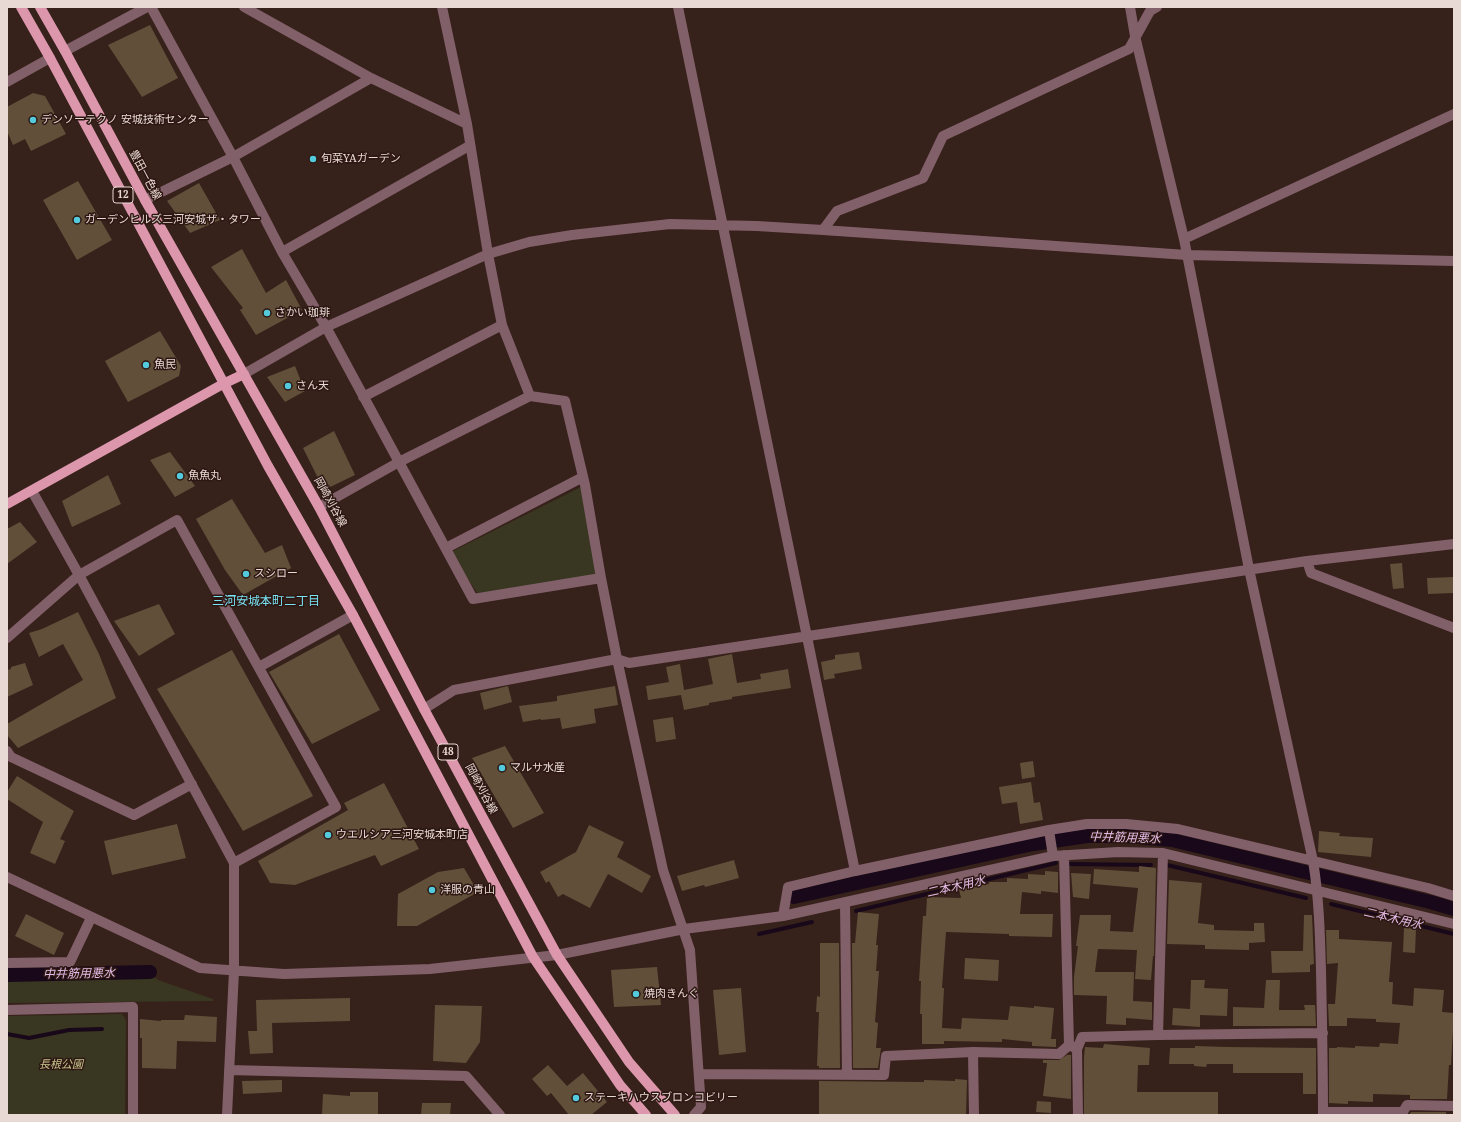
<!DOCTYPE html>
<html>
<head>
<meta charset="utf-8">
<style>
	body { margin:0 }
	#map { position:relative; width:1461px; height:1122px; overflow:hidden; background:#37211b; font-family:"Noto Serif",serif }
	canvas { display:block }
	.frame { position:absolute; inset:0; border:8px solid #e9d9d5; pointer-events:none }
</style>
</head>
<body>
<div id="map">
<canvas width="1461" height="1122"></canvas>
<div class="frame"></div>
</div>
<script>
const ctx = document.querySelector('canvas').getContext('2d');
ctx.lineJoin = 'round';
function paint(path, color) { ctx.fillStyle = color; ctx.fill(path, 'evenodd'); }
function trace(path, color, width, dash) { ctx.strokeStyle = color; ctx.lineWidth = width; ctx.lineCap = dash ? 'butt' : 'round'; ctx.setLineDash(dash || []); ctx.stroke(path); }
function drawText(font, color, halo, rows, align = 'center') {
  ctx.font = font + ' "Noto Serif","Noto Sans JP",serif'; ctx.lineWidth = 3; ctx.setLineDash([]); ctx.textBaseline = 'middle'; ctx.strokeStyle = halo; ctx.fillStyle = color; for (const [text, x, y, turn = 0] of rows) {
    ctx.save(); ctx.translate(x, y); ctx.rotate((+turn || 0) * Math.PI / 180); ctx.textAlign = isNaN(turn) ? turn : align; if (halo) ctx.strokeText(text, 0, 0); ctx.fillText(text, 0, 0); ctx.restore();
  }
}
paint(new Path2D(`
	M585 485 601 578 481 598 449 553Z
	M156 978 158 980 213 999V1001L7 1003V981Z
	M122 1014 126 1020 125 1115H7V1016Z`), '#393721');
trace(new Path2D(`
	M1068 864 1151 865
	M1167 865 1306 898
	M1331 904 1454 934
	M856 911 1056 863
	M759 934 812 922
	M7 1034 29 1038 69 1030 102 1029`), '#180819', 4);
trace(new Path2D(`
	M794 897 1033 844 1087 836H1125L1172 840 1430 902 1454 909
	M7 975 150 972`), '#180819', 14);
paint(new Path2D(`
	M150 25 178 78 142 97 108 45Z
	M33 93 45 96 66 134 31 151 25 139 13 145 7 131V107Z
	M78 181 112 240 77 260 43 200Z
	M199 183 220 220 190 233 167 201Z
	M242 249 266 293 286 280 302 310 256 335 240 310 243 308 211 267Z
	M160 331 181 366 179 376 128 402 105 361Z
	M295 366 305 391 285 402 267 377Z
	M334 431 355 475 324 490 303 448Z
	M170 452 195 486 175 497 150 460Z
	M108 475 121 504 72 527 62 501Z
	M232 499 265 553 282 545 291 568 243 595 225 570 196 519Z
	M20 522 37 542 7 564V529Z
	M1402 563 1404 588 1393 589 1390 564Z
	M1454 577V593L1428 594 1427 578Z
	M159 604 175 634 139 656 114 621Z
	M78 612 99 654 116 698 18 748 7 735V724L83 680 63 644 39 657 29 633 42 629Z
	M339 634 380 710 312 744 269 672Z
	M232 650 313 796 243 831 157 689Z
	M859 652 862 669 834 674 835 678 824 680 821 662 835 659V655Z
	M732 654 737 683 761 679 760 674 788 669 791 688 732 697V699L709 703V705L684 710 681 695 648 700 646 686 669 682 666 667 680 664 684 690 713 684 708 659Z
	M25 663 33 685 7 697V670L11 669V667Z
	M508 686 512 702 484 710 480 693Z
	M615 686 618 705 594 709 596 723 562 729 560 718 541 720V719L523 722 519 706 557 701V696Z
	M673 717 676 739 656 742 653 720Z
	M505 746 544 813 513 828 472 758Z
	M1033 761 1035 777 1022 779 1020 763Z
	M17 776 74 811 60 839 65 841 55 864 30 853 43 822 7 799V792Z
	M1031 782 1034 803 1040 802 1043 820 1020 824 1017 802 1002 804 999 787Z
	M384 783 419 849 381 866 375 855 295 885 270 883 258 861 348 810 344 803Z
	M177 824 186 858 112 875 104 841Z
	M589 825 624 842 617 857 651 876 642 893 608 874 590 908 563 894 558 897 549 881 546 883 540 872 576 852Z
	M1319 831 1340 833 1339 836 1373 838 1371 857 1318 852Z
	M734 860 739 878 705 887 704 885 682 891 677 876Z
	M1139 866 1156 868 1154 956H1153L1151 980 1135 979 1137 950 1098 949 1095 972H1134L1133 1001 1152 1002V1020L1126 1018V1025L1106 1024 1107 996 1074 995V977L1078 946H1076L1080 915H1111L1110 931 1133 932 1138 888 1093 884 1094 869 1139 872Z
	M464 868 478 892 417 926H397L398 894 438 872Z
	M1045 871 1058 872V893L1041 891V894L1022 892 1020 914H1053L1052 937 1009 936V934L946 932 942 988H944L942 1028 961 1029 962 1018 1008 1020 1010 1006 1034 1008V1006L1054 1008 1051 1039H1056V1047L1032 1046V1042L1002 1039V1042L944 1041V1044H922V1014H920L921 981H919L923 916H926L927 897 961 898 959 889 989 884V882H1007V878L1028 879V874L1045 875Z
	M1071 873 1091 874 1089 899 1073 897Z
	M1169 880 1202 883 1198 923 1214 925V930L1254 931V923H1264L1265 942 1249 943V950L1205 949V945L1167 944Z
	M858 912 879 914 876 945H878L876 971H879L875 1022 878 1023 876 1048H881L878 1068H853L852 943H855Z
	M26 914 64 933 54 955 15 936Z
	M1304 915H1312L1314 964 1310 965V972L1272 973 1271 951H1303Z
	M1404 928 1416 929 1415 953 1403 952Z
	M1326 930H1339V939L1392 942 1389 982H1393L1392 1004 1413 1006 1414 988 1444 990 1442 1012 1454 1013 1451 1065H1449L1447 1099H1410V1095L1373 1094V1102L1348 1101V1104L1329 1103V1048H1337V1047L1355 1048V1046L1379 1047 1380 1043 1398 1044 1400 1023 1376 1022V1019L1347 1018V1026H1329L1328 1004H1335L1338 963 1327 964Z
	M820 943H839L840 1068H819V1066H817L819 1012H816L817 996 820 997Z
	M965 958 999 960 998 981 964 979Z
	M657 967 661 1005 614 1007 611 970Z
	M1191 980H1205L1204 988 1228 989 1227 1016 1200 1015V1027L1172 1025 1173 1008 1190 1009Z
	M1266 980H1280L1279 1010H1305L1304 1005H1315L1316 1026H1233V1007L1264 1008Z
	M741 988 746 1052 719 1055 713 990Z
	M350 998V1021L272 1023 273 1053 250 1054 248 1031H257L256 1000Z
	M435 1005 482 1006 480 1042 466 1063 433 1061Z
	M185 1015 217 1017 216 1042 177 1041 176 1069 142 1068V1038H140V1019L161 1021V1020H184Z
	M1104 1044 1150 1048 1149 1065H1138L1137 1092H1218V1115H1084V1057L1085 1047 1103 1048Z
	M1195 1046 1227 1047 1316 1048V1094H1303V1073H1233V1064H1207L1206 1067 1194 1066V1064H1169L1170 1048H1195Z
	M1067 1055H1071V1099L1043 1096 1047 1063H1043V1060H1059Z
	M548 1065 567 1086 583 1073 607 1102 591 1115H569L551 1093 547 1096 532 1079Z
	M955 1079 967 1080 966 1115H819V1081L924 1082V1080L955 1081Z
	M282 1080V1092L243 1094 242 1081Z
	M350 1092H378V1115L322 1114 323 1094 350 1096Z
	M1037 1101 1051 1102V1113L1036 1112Z
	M422 1103H451L450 1115H421Z
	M1411 1112H1446V1115H1409Z`), '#624f39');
trace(new Path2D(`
	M151 7 233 157 282 252 326 327 473 599 601 578
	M244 7 371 78 467 124
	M442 7 467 124 488 254 502 325 530 396
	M678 7 855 871 1049 830 1087 824H1126L1178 829 1428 888 1454 896
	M1130 7 1135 36 1184 239 1249 569 1313 861C1319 897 1320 934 1321 971 1322 1019 1323 1067 1323 1115
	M65 51 147 7
	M7 82 50 58
	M145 200 233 157 371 78
	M823 230 837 211 923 178 943 136 1129 49 1150 11 1157 7
	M1184 239 1454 114
	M282 252 469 146
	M244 374 326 327 488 254 529 242 572 235 670 224 757 226 823 230 1187 255 1454 261
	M363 397 502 325
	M32 491 79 575 234 863V971L227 1115
	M319 507 399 462 530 396 565 401 585 485 601 578 617 659 663 870 690 950 701 1107 694 1115
	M446 548 583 477
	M1307 561 1311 573 1454 628
	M7 638 79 575 177 520 336 807 234 863
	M259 667 353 615
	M424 709 454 690 617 659 629 663 1307 561 1454 544
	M7 751 11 757 134 815 192 784
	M1049 830 1053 856
	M1163 853 1158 1035 1323 1033
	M1064 855 1069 1045
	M7 877 200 968 284 974 430 969 557 955 684 929 783 916 1053 856 1118 852 1163 853 1454 924
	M845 902 847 1075
	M783 916 788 887 855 871
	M7 963 70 962 91 918
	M7 1010 133 1007V1115
	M973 1052 974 1115
	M229 1070 466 1076 500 1115
	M699 1074 884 1075 886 1056 973 1052 1059 1054 1069 1045 1077 1049
	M1323 1112H1403L1407 1105 1454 1106
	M1078 1115 1077 1049 1082 1037 1158 1035`), '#82606a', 10);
trace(new Path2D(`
	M21 7 50 58 268 466 353 615 533 957 620 1085 646 1115
	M40 7 65 51 145 200 319 507 424 709 557 955 629 1062 675 1115
	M7 504 223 384 244 374`), '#dd97ad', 10);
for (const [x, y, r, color] of [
	[33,120,4,"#54cadd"],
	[313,159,4,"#54cadd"],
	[77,220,4,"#54cadd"],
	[267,313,4,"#54cadd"],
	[146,365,4,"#54cadd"],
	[288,386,4,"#54cadd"],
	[180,476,4,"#54cadd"],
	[246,574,4,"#54cadd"],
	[502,768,4,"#54cadd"],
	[328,835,4,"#54cadd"],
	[432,890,4,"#54cadd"],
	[636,994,4,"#54cadd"],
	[576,1098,4,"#54cadd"]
]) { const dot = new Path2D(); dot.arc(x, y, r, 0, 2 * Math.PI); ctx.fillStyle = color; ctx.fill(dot); trace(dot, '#2d1712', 1.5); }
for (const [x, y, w] of [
	[123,195,20],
	[448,752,20]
]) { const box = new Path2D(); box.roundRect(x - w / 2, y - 8, w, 16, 3); ctx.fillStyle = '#2d1712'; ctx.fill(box); trace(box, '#e9d9d5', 1); }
drawText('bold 10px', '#e9d9d5', null, [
	["12",123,195],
	["48",448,752]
]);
drawText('11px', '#e9d9d5', '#2d1712', [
	["デンソーテクノ 安城技術センター",41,120],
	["旬菜YAガーデン",321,159],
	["ガーデンヒルズ三河安城ザ・タワー",85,220],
	["さかい珈琲",275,313],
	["魚民",154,365],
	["さん天",296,386],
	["魚魚丸",188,476],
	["スシロー",254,574],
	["マルサ水産",510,768],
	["ウエルシア三河安城本町店",336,835],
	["洋服の青山",440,890],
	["焼肉きんぐ",644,994],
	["ステーキハウスブロンコビリー",584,1098]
], 'left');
drawText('11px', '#e9d9d5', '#2d1712', [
	["豊田一色線",145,175,62],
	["岡崎刈谷線",330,502,61],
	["岡崎刈谷線",481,789,62]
]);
drawText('italic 11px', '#c7c38c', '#2d1712', [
	["長根公園",61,1065]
]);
drawText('12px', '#79e2f3', '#2d1712', [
	["三河安城本町二丁目",266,602]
]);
drawText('italic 12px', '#e4bce7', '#2d1712', [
	["中井筋用悪水",1125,838,2],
	["二本木用水",956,887,-13],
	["二本木用水",1393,919,13],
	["中井筋用悪水",79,974,-1]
]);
</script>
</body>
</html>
